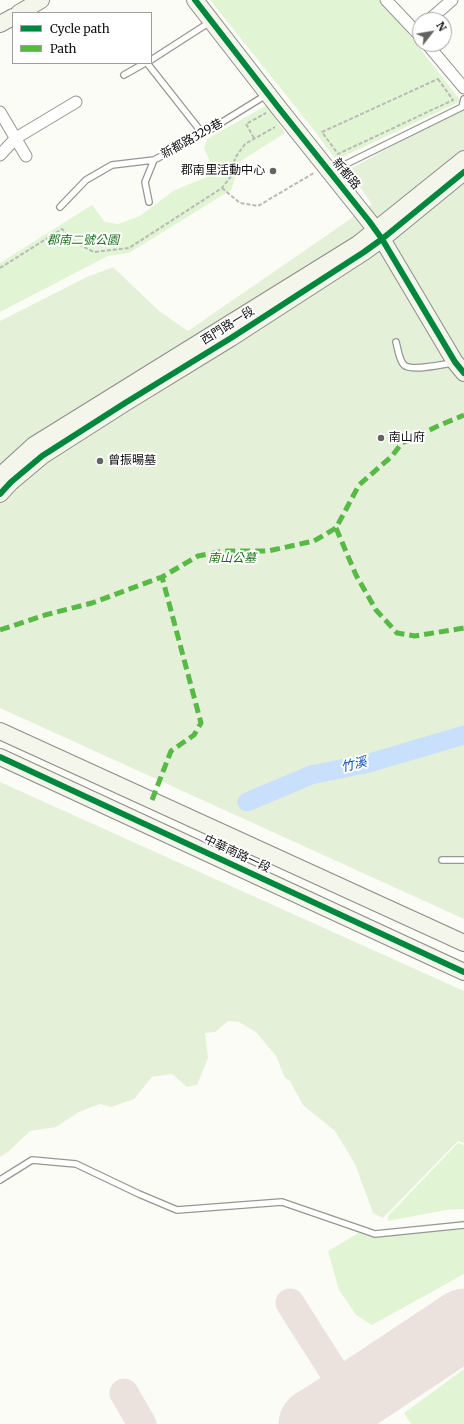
<!DOCTYPE html>
<html>
<head>
<meta charset="utf-8">
<style>
	body { margin:0 }
	#map { position:relative; width:464px; height:1424px; overflow:hidden; background:#fcfcf7; font-family:Merriweather,serif }
	canvas { display:block }
	.legend { position:absolute; left:12px; top:12px; width:140px; height:52px; box-sizing:border-box; background:#fff; border:1px solid #9f9f9f; margin:0; padding:5px 7px; list-style:none; font-size:12px; color:#101010 }
	.legend li { display:flex; align-items:center; gap:8px; height:20px }
	.legend b { width:20px; border:1px solid #9f9f9f }
	.north { position:absolute; left:412px; top:12px; width:40px; height:40px; box-sizing:border-box; background:#fff; border:1px solid #9f9f9f; border-radius:50%; rotate:59deg; font-size:11px; font-weight:700; line-height:16px; text-align:center; color:#101010 }
	.north::after { content:''; display:block; margin:auto; width:14px; height:18px; background:#636361; clip-path:polygon(50% 0,100% 100%,50% 72%,0 100%) }
</style>
</head>
<body>
<div id="map">
<canvas width="464" height="1424"></canvas>
<ul class="legend">
<li><b style="height:5px;background:#00873e"></b>Cycle path</li>
<li><b style="height:5px;background:#58b947"></b>Path</li>
</ul>
<div class="north">N</div>
</div>
<script>
const ctx = document.querySelector('canvas').getContext('2d');
ctx.lineJoin = 'round';
function paint(path, color) { ctx.fillStyle = color; ctx.fill(path, 'evenodd'); }
function trace(path, color, width, dash) { ctx.strokeStyle = color; ctx.lineWidth = width; ctx.lineCap = dash ? 'butt' : 'round'; ctx.setLineDash(dash || []); ctx.stroke(path); }
function drawText(font, color, halo, rows, align = 'center') {
  ctx.font = font + ' Merriweather,"Noto Sans TC",serif'; ctx.lineWidth = 4; ctx.setLineDash([]); ctx.textBaseline = 'middle'; ctx.strokeStyle = halo; ctx.fillStyle = color; for (const [text, x, y, turn = 0] of rows) {
    ctx.save(); ctx.translate(x, y); ctx.rotate((+turn || 0) * Math.PI / 180); ctx.textAlign = isNaN(turn) ? turn : align; if (halo) ctx.strokeText(text, 0, 0); ctx.fillText(text, 0, 0); ctx.restore();
  }
}
paint(new Path2D(`
	M210 0H382L461 101 336 160 313 129Z
	M267 105 285 133 241 161 231 190 129 253 108 256 0 312V263L92 205 105 222 118 224 140 216 173 191 209 176 211 164 204 148 207 139Z
	M458 1143 464 1145V1209L446 1210 388 1221V1216Z
	M464 1220V1274L372 1325 356 1315 339 1290 328 1251 362 1231 388 1233Z
	M464 1369V1424H411L404 1413Z`), '#e1f5d4');
paint(new Path2D(`
	M464 107V919L0 708V321L87 277 113 267 159 311 188 331 372 204 348 170Z
	M0 782 464 991V1143L458 1141 383 1218 373 1213 355 1164 335 1131 303 1105 290 1081 285 1078 276 1056 256 1032 239 1022 228 1021 215 1032 205 1033 208 1058 197 1085 187 1087 172 1074 152 1077 134 1099 111 1107 100 1104 79 1112 56 1127 30 1131 8 1152 0 1157Z`), '#e5f0d9');
trace(new Path2D(`
	M247 802 311 775 369 763 464 735`), '#c8e0fb', 19);
trace(new Path2D(`
	M290 1303 351 1399
	M124 1393 142 1424
	M341 1407 352 1424`), '#ece2dd', 29);
trace(new Path2D(`
	M314 1424 341 1407 351 1399 464 1324`), '#ece2dd', 71);
const lane = new Path2D(`
	M151 60 210 22
	M147 63 203 134
	M124 75 145 63
	M332 171 462 107 464 99
	M149 202 145 182 154 160 203 134 266 95
	M60 207 86 180 112 165 154 160
	M396 342C398 349 399 360 404 365 412 372 443 364 453 363
	M442 860H464
	M0 1180 32 1160 76 1164 139 1194 177 1210 282 1202 375 1234 464 1225`);
const street = new Path2D(`
	M386 0 420 36
	M429 20 452 0
	M427 44 464 88
	M0 112 26 156
	M0 155 16 138 76 102`);
const secondary = new Path2D(`
	M195 0 278 107 369 221 382 239 455 362 464 373
	M19 13 41 0
	M0 24 13 17
	M0 476 34 445 358 244 464 159
	M0 494 11 482 42 456 125 403 231 338 364 252 382 239 464 172
	M0 731 464 943
	M0 757 464 972`);
trace(lane, '#969694', 8);
trace(street, '#969694', 13);
trace(secondary, '#8d8d8b', 18);
trace(new Path2D(`
	M438 79 453 100 338 154 322 132Z
	M254 138 246 124 266 113
	M222 188 240 203 258 206 312 174 315 173
	M0 268 62 229 78 244 94 252 129 248 222 188 232 175 235 158 245 144 275 127`), '#b9b9b8', 2, [4, 2]);
trace(lane, '#fffffe', 5.5);
trace(street, '#fffffe', 11);
trace(secondary, '#f5f6eb', 16);
trace(new Path2D(`
	M336 528 356 575 376 610 397 633 415 636 464 628
	M0 630 45 615 92 603 162 577 198 556 224 551H268L314 541 336 528 359 485 392 456 402 443 438 426 464 415
	M152 800 171 751 194 735 201 723 162 577`), '#58b947', 5, [10, 5]);
trace(new Path2D(`
	M195 0 278 107 369 221 382 239 455 362 464 373
	M0 494 11 482 42 456 125 403 231 338 364 252 382 239 464 172
	M0 757 464 972`), '#00873e', 6);
for (const [x, y, r, color] of [
	[273,171,4,"#636361"],
	[381,438,4,"#636361"],
	[100,461,4,"#636361"]
]) { const dot = new Path2D(); dot.arc(x, y, r, 0, 2 * Math.PI); ctx.fillStyle = color; ctx.fill(dot); trace(dot, '#fff', 1.5); }
drawText('12px', '#101010', '#fff', [
	["新都路329巷",192,139,-29],
	["新都路",346,174,51],
	["西門路一段",228,326,-32],
	["中華南路一段",237,854,25]
]);
drawText('12px', '#101010', '#fff', [
	["郡南里活動中心",265,171,"right"],
	["南山府",389,438],
	["曾振暘墓",108,461]
], 'left');
drawText('italic 12px', '#1b7118', '#fff', [
	["郡南二號公園",83,241],
	["南山公墓",232,559]
]);
drawText('italic 13px', '#0a4cb2', '#fff', [
	["竹溪",354,765,-13]
]);
</script>
</body>
</html>
